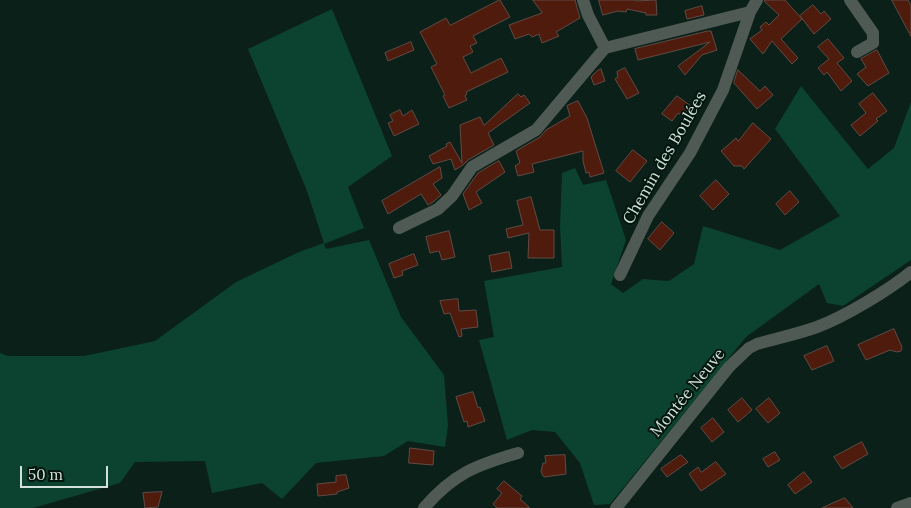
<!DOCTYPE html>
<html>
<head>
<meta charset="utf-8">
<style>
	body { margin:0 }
	#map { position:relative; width:911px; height:508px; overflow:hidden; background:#0b2018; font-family:Lora,serif }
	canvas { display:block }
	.scale { position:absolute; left:20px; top:466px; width:88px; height:22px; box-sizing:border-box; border:2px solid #d4e1db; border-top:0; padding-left:6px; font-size:15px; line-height:18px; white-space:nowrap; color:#d4e1db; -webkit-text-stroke:4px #03170f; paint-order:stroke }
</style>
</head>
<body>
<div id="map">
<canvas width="911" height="508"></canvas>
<div class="scale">50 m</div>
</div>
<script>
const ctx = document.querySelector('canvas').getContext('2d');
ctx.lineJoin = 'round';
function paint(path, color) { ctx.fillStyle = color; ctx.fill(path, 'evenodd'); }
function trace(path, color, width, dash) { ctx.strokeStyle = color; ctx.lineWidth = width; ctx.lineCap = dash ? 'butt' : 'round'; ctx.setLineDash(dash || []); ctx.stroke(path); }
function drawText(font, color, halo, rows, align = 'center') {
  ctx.font = font + ' Lora,serif'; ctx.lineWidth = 4; ctx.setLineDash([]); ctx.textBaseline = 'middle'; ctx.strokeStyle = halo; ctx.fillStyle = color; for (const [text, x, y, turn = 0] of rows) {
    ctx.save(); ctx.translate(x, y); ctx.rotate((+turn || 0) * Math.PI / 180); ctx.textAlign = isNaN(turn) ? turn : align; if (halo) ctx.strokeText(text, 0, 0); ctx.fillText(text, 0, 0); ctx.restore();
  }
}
paint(new Path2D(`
	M332 9 392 156 348 187 364 228 324 244 326 249 369 240 401 317 444 375 448 425 445 447 408 441 384 456 316 463 282 499 262 483 212 493 205 461 135 462 120 483 33 508H0V353L8 356H84L155 341 236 282 299 252 324 243 307 191 248 49Z
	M801 86 868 169 894 148 911 102V260L843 306 827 303 819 284 746 337 610 504 594 505 580 463 555 432 532 430 507 440 479 340 494 337 484 281 562 267 560 226 562 173 575 168 583 185 606 180 626 240 611 284 623 293 643 279 669 281 694 264 703 226 780 250 840 216 775 129Z`), '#0b4330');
const building = new Path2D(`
	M500 0 510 17 473 36 477 43 470 46 473 52 463 57 471 73 501 58 508 72 466 92 467 94 465 96 467 100 449 108 443 96 445 95 431 67 437 64 420 32 446 18 450 25Z
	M533 0H575L580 18 556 32 559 36 542 43 539 34 532 37 529 34 515 39 509 25 542 13Z
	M599 0H636V1L656 0 657 15H646V13L627 9 626 12 618 11 603 15Z
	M765 0H785L802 19 781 39 798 58 792 64 772 41 763 54 750 39 762 30 760 27 766 22 769 25 779 15 765 2Z
	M892 0H908L911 6V36Z
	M813 5 821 14 824 11 831 19 814 34 800 16Z
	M702 6 704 15 687 19 685 11Z
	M708 31H711L717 50 702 55 685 75 678 66 710 42 638 60 635 49Z
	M828 39 844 58 837 63 852 81 841 91 827 72 824 75 818 68 829 59 818 47Z
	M411 42 414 50 388 61 385 53Z
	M877 50 889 73 868 86 857 74 866 67 861 59Z
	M625 68 639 93 627 99 615 79 618 77 617 72Z
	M601 69 605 81 594 85 591 77 597 71Z
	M738 70 760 91 765 86 773 95 757 109 734 83Z
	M873 93 887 111 876 119 878 121 860 136 851 125 866 113 859 104Z
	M518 94 521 97 524 95 530 103 488 133 494 145 468 160 463 165 455 170 451 159 433 164 429 156 447 146 446 144 450 142 462 163 460 125 480 117 484 125Z
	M677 96 691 106 683 116 678 113 672 121 662 114Z
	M578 101 587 118 604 173 590 177 589 172 586 173 583 161V151L532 164 534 172 518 176 515 166 520 163 516 151 540 137 546 130 570 116 567 106Z
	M400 110 403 116 412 110 419 124 394 136 388 123 393 121 390 115Z
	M753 123 771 139 744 169 742 166H734L721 151 736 138 738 141Z
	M633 150 647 161 630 182 616 171Z
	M499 161 505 172 476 192 482 203 469 210 463 194 478 173Z
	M440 167 442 178 433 184 441 195 433 202 428 205 421 194 388 214 382 201Z
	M716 180 729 194 713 210 700 196Z
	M790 191 799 202 785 215 776 204Z
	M531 197 540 230H554V258H528L529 233 508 238 506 229 523 225 517 201Z
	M662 222 674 233 660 250 648 239Z
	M449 231 455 257 442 260 439 251 430 253 426 237Z
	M509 252 512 268 492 272 489 256Z
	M414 254 418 265 402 271 403 275 394 278 389 264Z
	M458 299 459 311 476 310 478 327 461 329 462 336 459 337 450 313 444 314 440 301Z
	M894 329 902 347 901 351 897 352 890 350 866 360 858 345Z
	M827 346 834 361 812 370 804 356Z
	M473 392 478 408 480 407 485 421 468 427 467 421 464 422 456 397Z
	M742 398 752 410 738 422 728 410Z
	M769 398 780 413 768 423 756 409Z
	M713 418 724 432 712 442 701 428Z
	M862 442 868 454 842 469 834 457Z
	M410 448 434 451 433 465 409 463Z
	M775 452 780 460 768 467 763 459Z
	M565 455 566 474 544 477 541 472 543 463H546L545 456Z
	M681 455 688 462 667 477 661 469Z
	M716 462 726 474 701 491 689 474 698 467 701 472Z
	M804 472 812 482 795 494 788 485Z
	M346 475 349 488 337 492V494L318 496 317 484 336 482V476Z
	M504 481 522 496 520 499 530 508H497L493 504 502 493 497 489Z
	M162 492 158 507 145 508 143 493Z
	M845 498 853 508H822Z`);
paint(building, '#4f1b0d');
trace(building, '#614b45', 1);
trace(new Path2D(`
	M583 0 588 15 605 48
	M850 0 873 33V43L857 52
	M399 228 438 209 452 196 472 167 536 130 605 48 750 12
	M620 275 648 216 690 153 723 90 750 12 757 0
	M424 508C453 474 476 465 518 453
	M616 508 729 367 749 348 757 344C777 338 798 334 817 327 844 317 889 290 911 272
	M897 508 911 503`), '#505a55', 12);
drawText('16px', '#d4e1db', '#03170f', [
	["Chemin des Boulées",665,158,-60],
	["Montée Neuve",688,393,-51]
]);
</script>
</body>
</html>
